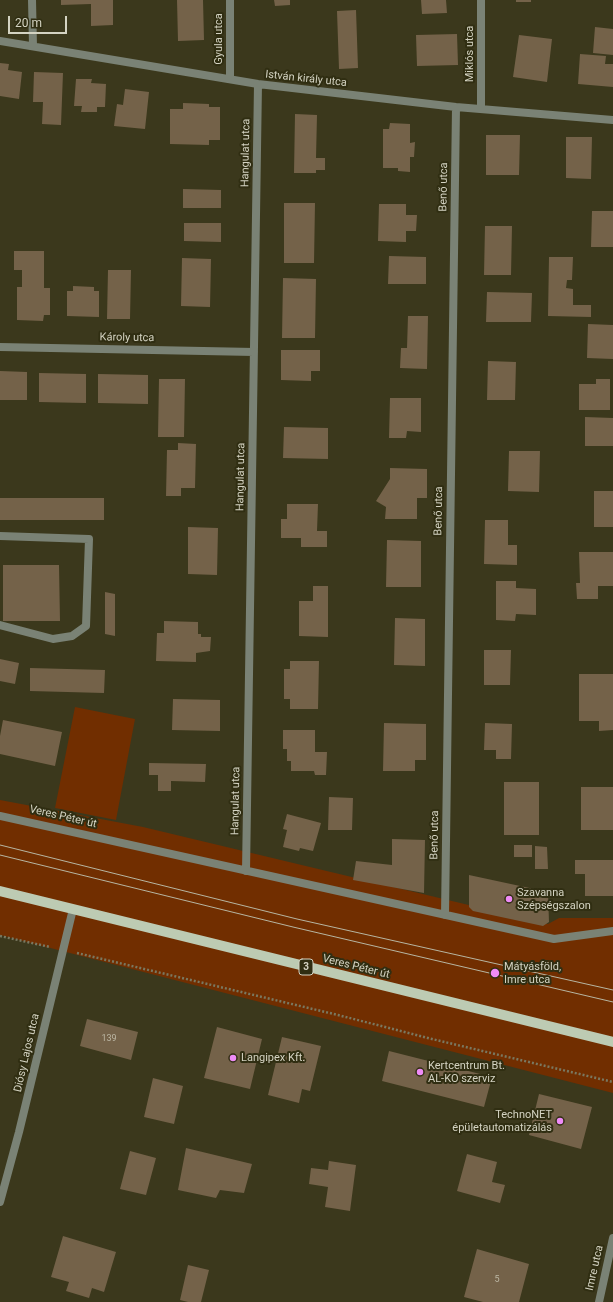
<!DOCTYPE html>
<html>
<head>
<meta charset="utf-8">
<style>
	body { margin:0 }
	#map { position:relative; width:613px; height:1302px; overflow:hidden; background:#3b381c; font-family:Roboto,sans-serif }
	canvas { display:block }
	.scale { position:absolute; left:8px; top:16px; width:59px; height:18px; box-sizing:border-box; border:2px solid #d4d3c2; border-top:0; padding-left:5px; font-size:12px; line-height:14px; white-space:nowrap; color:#d4d3c2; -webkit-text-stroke:3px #302e12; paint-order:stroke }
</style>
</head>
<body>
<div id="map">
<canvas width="613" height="1302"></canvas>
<div class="scale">20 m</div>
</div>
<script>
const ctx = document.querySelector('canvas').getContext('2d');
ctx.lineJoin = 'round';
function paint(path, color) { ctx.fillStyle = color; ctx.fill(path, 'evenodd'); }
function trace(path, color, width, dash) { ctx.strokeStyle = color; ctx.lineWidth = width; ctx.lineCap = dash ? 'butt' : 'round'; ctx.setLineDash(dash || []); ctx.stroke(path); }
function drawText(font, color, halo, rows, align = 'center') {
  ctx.font = font + ' Roboto,sans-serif'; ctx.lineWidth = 4; ctx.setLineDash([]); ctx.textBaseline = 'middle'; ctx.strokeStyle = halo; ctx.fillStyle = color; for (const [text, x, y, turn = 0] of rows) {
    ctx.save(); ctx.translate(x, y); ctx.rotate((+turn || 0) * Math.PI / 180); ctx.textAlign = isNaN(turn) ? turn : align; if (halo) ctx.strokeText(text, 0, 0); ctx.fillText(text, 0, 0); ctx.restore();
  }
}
paint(new Path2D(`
	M75 707 135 719 116 820 55 808Z
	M0 800 143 827 548 924 559 918H613V1093L0 935Z`), '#712e00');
paint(new Path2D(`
	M61 0H113V25L91 26V4L61 5Z
	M177 0H203L204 40 178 41Z
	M274 0H290V5L275 6Z
	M421 0H446L447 13 422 14Z
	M516 0H531V2H516Z
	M356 10 358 68 339 69 337 11Z
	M595 27 613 29V55L593 53Z
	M457 34 458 65 417 66 416 35Z
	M519 35 552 39 547 82 513 77Z
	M580 54 606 56 605 64H613V87L578 84Z
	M0 63 9 64 8 70 22 72 19 99 0 96Z
	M34 72 63 73 61 125 42 124 43 102H33Z
	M76 79H92L91 83 106 84 105 107H97V112H81L82 106H74Z
	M125 89 149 92 145 129 114 126 117 104 123 105Z
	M183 103 209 104V107H220V140H209V145L170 144V109H183Z
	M295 114 317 115 316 158H325V170H316V173H294Z
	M390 123 410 124V143L415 142 414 157H410V172L398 171V168H383V129H389Z
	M486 135H520L519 175H486Z
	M566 137H592L591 179 566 178Z
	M183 189 221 190V208H183Z
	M284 203H315L314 263H284Z
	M379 204H406V215H417L416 231H406V242L378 241Z
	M592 211H613V247H591Z
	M184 223H221V242L184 241Z
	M485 226H512L511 275H484Z
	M14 251H44V288H50V315H44L43 321 17 320V287H22V270H14Z
	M389 256 426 257V284H388Z
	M549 257H573L572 280H567L566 288 573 289V305H591V317L548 316Z
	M182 258 211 259 210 307 181 306Z
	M108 270H131L130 319H107Z
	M283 278 316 279 315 338H282Z
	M73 286 94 287V291H99V317L67 316V291H73Z
	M487 292 532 293 531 322H486Z
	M408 316H428L427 369 400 368 401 348H407Z
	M588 324 613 325V359L587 358Z
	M281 350H320V371H311V381L281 380Z
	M488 361 516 362 515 400H487Z
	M0 371 27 372V400H0Z
	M39 373 86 374V403L39 402Z
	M98 374 148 375V404L98 403Z
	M159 379H185L184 437H158Z
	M596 379H610V410H579V384H596Z
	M390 398H421V432L407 431 406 438H389Z
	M585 417 613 418V446H585Z
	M284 427 328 428V459L283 458Z
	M178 443 196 444 195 488H181V496H166L167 450H178Z
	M509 451H540L539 492 508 491Z
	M390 468 427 469V498H417V519H385L386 507 376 501 390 479Z
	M594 491H613V527H594Z
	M0 498H104V520H0Z
	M287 504H318L317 531H327V547H301V538H281V519H287Z
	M485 520H508V545H517V565L484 564Z
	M188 527 218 528 217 575 188 574Z
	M387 540 421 541V587H386Z
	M579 552H613V586H598V599H577L576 583H580Z
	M3 565H59L60 621H3Z
	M496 581H516V588L536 589V615L516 614 515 621 496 620Z
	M313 586H328V637L299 636V601H313Z
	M105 592 115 594V636L105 634Z
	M395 618 425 619V666L394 665Z
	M164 621 198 622V634H201V637H211L210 651 196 653V662L156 661 157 633H164Z
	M484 650H511L510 685H484Z
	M0 659 19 663 15 684 0 681Z
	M290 661H319L318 709H290V699H284V669H290Z
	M30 668 105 670 104 693 30 691Z
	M579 674H613V730L599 731V721H579Z
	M173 699 220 700V731L172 730Z
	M3 720 62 732 55 766 0 754V736Z
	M384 723 426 724V760H415V771H383Z
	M485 723 512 724 511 759H496V750H484Z
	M283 730H315V752H327L326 775H315L314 771H291V761H287V749H283Z
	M149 763 206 764 205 782 171 781V791H158V775H149Z
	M504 782H539V835H504Z
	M581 787H613V830H581Z
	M329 797 353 798 352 830H328Z
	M287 814 321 823 313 851 300 848 299 851 283 847 287 830 283 829Z
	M392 839 425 840 424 893 353 880 356 861 392 865Z
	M514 845H532V857H514Z
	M535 846 547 847 548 869H535Z
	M575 860H613V896H585V874H575Z
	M469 875 548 892 549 922 543 926 473 911 469 907Z
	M87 1019 138 1032 131 1060 80 1046Z
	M217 1027 262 1039 250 1089 204 1078Z
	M282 1037 321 1046 310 1091 302 1089 299 1103 268 1095Z
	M389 1051 492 1077 484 1107 382 1081Z
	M153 1078 183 1086 174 1124 144 1117Z
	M539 1094 592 1107 581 1149 529 1135Z
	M186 1148 252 1164 244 1193 220 1190 216 1198 178 1190Z
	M130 1151 156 1158 146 1195 120 1189Z
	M467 1154 497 1162 492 1182 505 1185 500 1203 457 1191Z
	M329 1161 356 1165 350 1211 325 1207 328 1187 309 1184 311 1168 328 1170Z
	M63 1236 116 1252 104 1292 92 1288 89 1298 66 1291 69 1282 51 1277Z
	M477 1249 529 1264 519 1302H483L464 1297Z
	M188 1265 209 1270 201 1302H188L180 1300Z`), '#746249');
trace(new Path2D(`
	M0 936 50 947
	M77 953 338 1015 432 1039 613 1082`), '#7a7860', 2.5, [2, 2]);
trace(new Path2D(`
	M0 536 89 539 86 626 72 636 53 639 0 625`), '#7a8275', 8);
trace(new Path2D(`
	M32 0 33 46
	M481 0V108
	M0 41 258 84 456 107 613 120
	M230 79V0
	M0 347 254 352
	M0 816 554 939 613 931
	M246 871 258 84
	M445 915 456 107
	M0 1202 19 1132 73 909
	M599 1302 613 1238`), '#7a8275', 8);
trace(new Path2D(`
	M0 891 613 1042`), '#bdcbb3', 10);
trace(new Path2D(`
	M0 845 297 919 613 990
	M0 855 293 927 613 1002`), '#b7b6a2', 1);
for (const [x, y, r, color] of [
	[509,899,4,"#ef8bf7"],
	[495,973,5,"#ef8bf7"],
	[233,1058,4,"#ef8bf7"],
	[420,1072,4,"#ef8bf7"],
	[560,1121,4,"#ef8bf7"]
]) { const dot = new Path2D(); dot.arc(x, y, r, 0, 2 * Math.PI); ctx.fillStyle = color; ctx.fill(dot); trace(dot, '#302e12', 1.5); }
drawText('9px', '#bcb7a4', null, [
	["139",109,1039],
	["5",497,1280]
]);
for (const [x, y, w] of [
	[306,967,14]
]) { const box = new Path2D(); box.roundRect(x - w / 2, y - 8, w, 16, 3); ctx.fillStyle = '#302e12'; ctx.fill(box); trace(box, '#d4d3c2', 1); }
drawText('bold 10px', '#d4d3c2', null, [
	["3",306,967]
]);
drawText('11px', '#d4d3c2', '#302e12', [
	["Gyula utca",219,39,-90],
	["Miklós utca",470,54,-90],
	["István király utca",306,79,6],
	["Hangulat utca",246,153,-89],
	["Benő utca",444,187,-89],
	["Károly utca",127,338,1],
	["Hangulat utca",241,477,-89],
	["Benő utca",439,511,-89],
	["Hangulat utca",236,801,-89],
	["Veres Péter út",63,817,13],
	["Benő utca",435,835,-89],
	["Veres Péter út",356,967,14],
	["Diósy Lajos utca",27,1053,-77],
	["Imre utca",595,1268,-77]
]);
drawText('11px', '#d4d3c2', '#302e12', [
	["Szavanna",517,893],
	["Szépségszalon",517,906],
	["Mátyásföld,",504,967],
	["Imre utca",504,980],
	["Langipex Kft.",241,1058],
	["Kertcentrum Bt.",428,1066],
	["AL-KO szerviz",428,1079],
	["TechnoNET",552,1115,"right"],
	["épületautomatizálás",552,1128,"right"]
], 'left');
</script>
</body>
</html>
